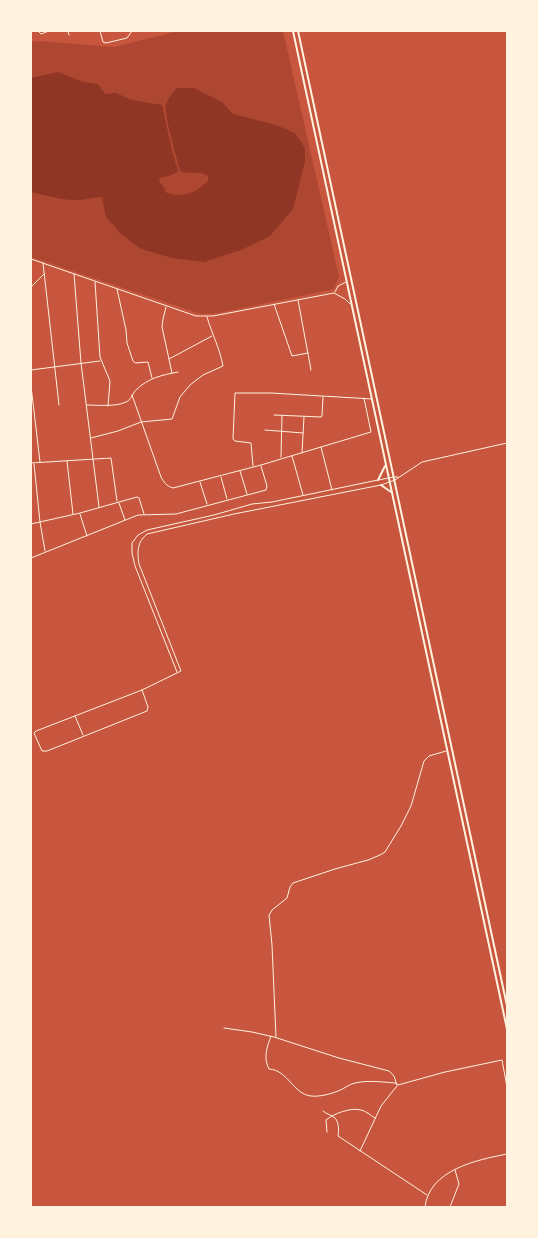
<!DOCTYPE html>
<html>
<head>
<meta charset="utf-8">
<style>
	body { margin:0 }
	#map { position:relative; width:538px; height:1238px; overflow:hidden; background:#c8553d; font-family:"PT Sans Narrow",sans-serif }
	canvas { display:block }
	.frame { position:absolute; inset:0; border:32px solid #fff3e0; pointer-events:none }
</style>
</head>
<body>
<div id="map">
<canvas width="538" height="1238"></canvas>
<div class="frame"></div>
</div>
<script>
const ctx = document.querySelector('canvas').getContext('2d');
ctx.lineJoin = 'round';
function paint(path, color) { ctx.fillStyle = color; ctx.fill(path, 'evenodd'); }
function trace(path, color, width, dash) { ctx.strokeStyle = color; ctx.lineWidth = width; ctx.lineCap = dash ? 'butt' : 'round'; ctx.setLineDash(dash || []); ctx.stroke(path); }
paint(new Path2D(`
	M179 31H283L339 277 334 289 218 313 201 314 31 257V42L41 41 114 47Z`), '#ae4732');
paint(new Path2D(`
	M58 72 83 82 98 84 105 94 116 93 132 100 162 105 172 151 178 171 172 175 160 178 159 181 165 189V192C182 199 196 193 208 181V176C199 170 191 175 180 171 177 157 164 117 166 105 168 98 173 93 177 88H194L222 102 233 114 276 125 295 133 305 148V161L293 209 270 236 241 250 204 262 172 258 141 249 121 234 106 217 102 197C94 197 87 200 78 200 66 201 44 195 31 192V78Z`), '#8f3625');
trace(new Path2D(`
	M38 31 41 34 49 31
	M68 31 69 35
	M100 31 103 42 106 43 127 38 132 31
	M31 259 196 316H213L334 293 345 299 350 304
	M43 263 59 405
	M74 274 81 363 99 507
	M95 282 100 357 110 381 108 406
	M31 287 44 274
	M117 289 126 330 127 343 133 361 135 363 148 362 152 378
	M335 292 338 286 346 282
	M298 300 311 370
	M274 304 292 356 308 353
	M166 307 163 319 162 327 172 373
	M169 359 212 336
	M31 370 100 361
	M31 386 40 462
	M132 395 161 477C164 482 166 486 173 488L261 465 371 432 364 398
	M87 405C98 405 116 407 126 402 131 400 132 394 136 390 148 378 162 375 178 372
	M274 415 321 417 322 416 323 397
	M265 430 303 433
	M91 438 118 431 141 422 172 419 180 397 190 385 203 375 223 366C220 349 212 334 207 317
	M321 447 332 490
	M302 453 304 417
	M292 456 303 495
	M281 457 282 416
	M67 461 73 514
	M31 463 111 458 117 501
	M34 464 40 522 45 551
	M253 466 251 443 235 441 233 439 235 393H271L372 399
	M240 471 247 494
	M221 477 227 499
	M200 482 207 504
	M119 503 125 520
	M80 514 87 536
	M31 524 80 513 137 497 139 498 144 514
	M31 558 138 515 176 514 266 490 267 486 261 466
	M177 672 135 566 132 553V543L138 535 147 530 214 515 252 504 272 502 378 480 394 477H398
	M142 690 148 707 147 711 47 751H42L34 733 36 731 142 690 181 671 139 564C137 552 137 542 147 534L234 514 381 485 395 480 422 462 507 443
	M75 716 83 735
	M224 1028 252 1032 274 1037 339 1058 389 1071 394 1076 397 1085
	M271 1036C267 1047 263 1058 269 1069 288 1070 293 1094 311 1096 319 1097 331 1094 338 1091 344 1089 349 1084 355 1083 368 1080 382 1082 395 1083L398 1085 445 1072 502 1060 507 1087
	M276 1037 272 945 269 915 272 910 287 898 290 887 293 883 335 869 368 860 380 855 385 852 401 826 411 806 424 761 429 756 446 751
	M323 1111C326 1114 332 1115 335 1118 339 1122 339 1131 338 1136L427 1195
	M327 1132 326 1120C333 1114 351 1107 361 1110 366 1111 370 1115 375 1118
	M360 1151 381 1106 397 1086
	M425 1207C429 1170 476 1160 507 1154
	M450 1207 459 1184 455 1170`), '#fff3e0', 1);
trace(new Path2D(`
	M293 31 507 1029
	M298 31 507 1006
	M378 480 385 466
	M381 485 391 492`), '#fff3e0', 2);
</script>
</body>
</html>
